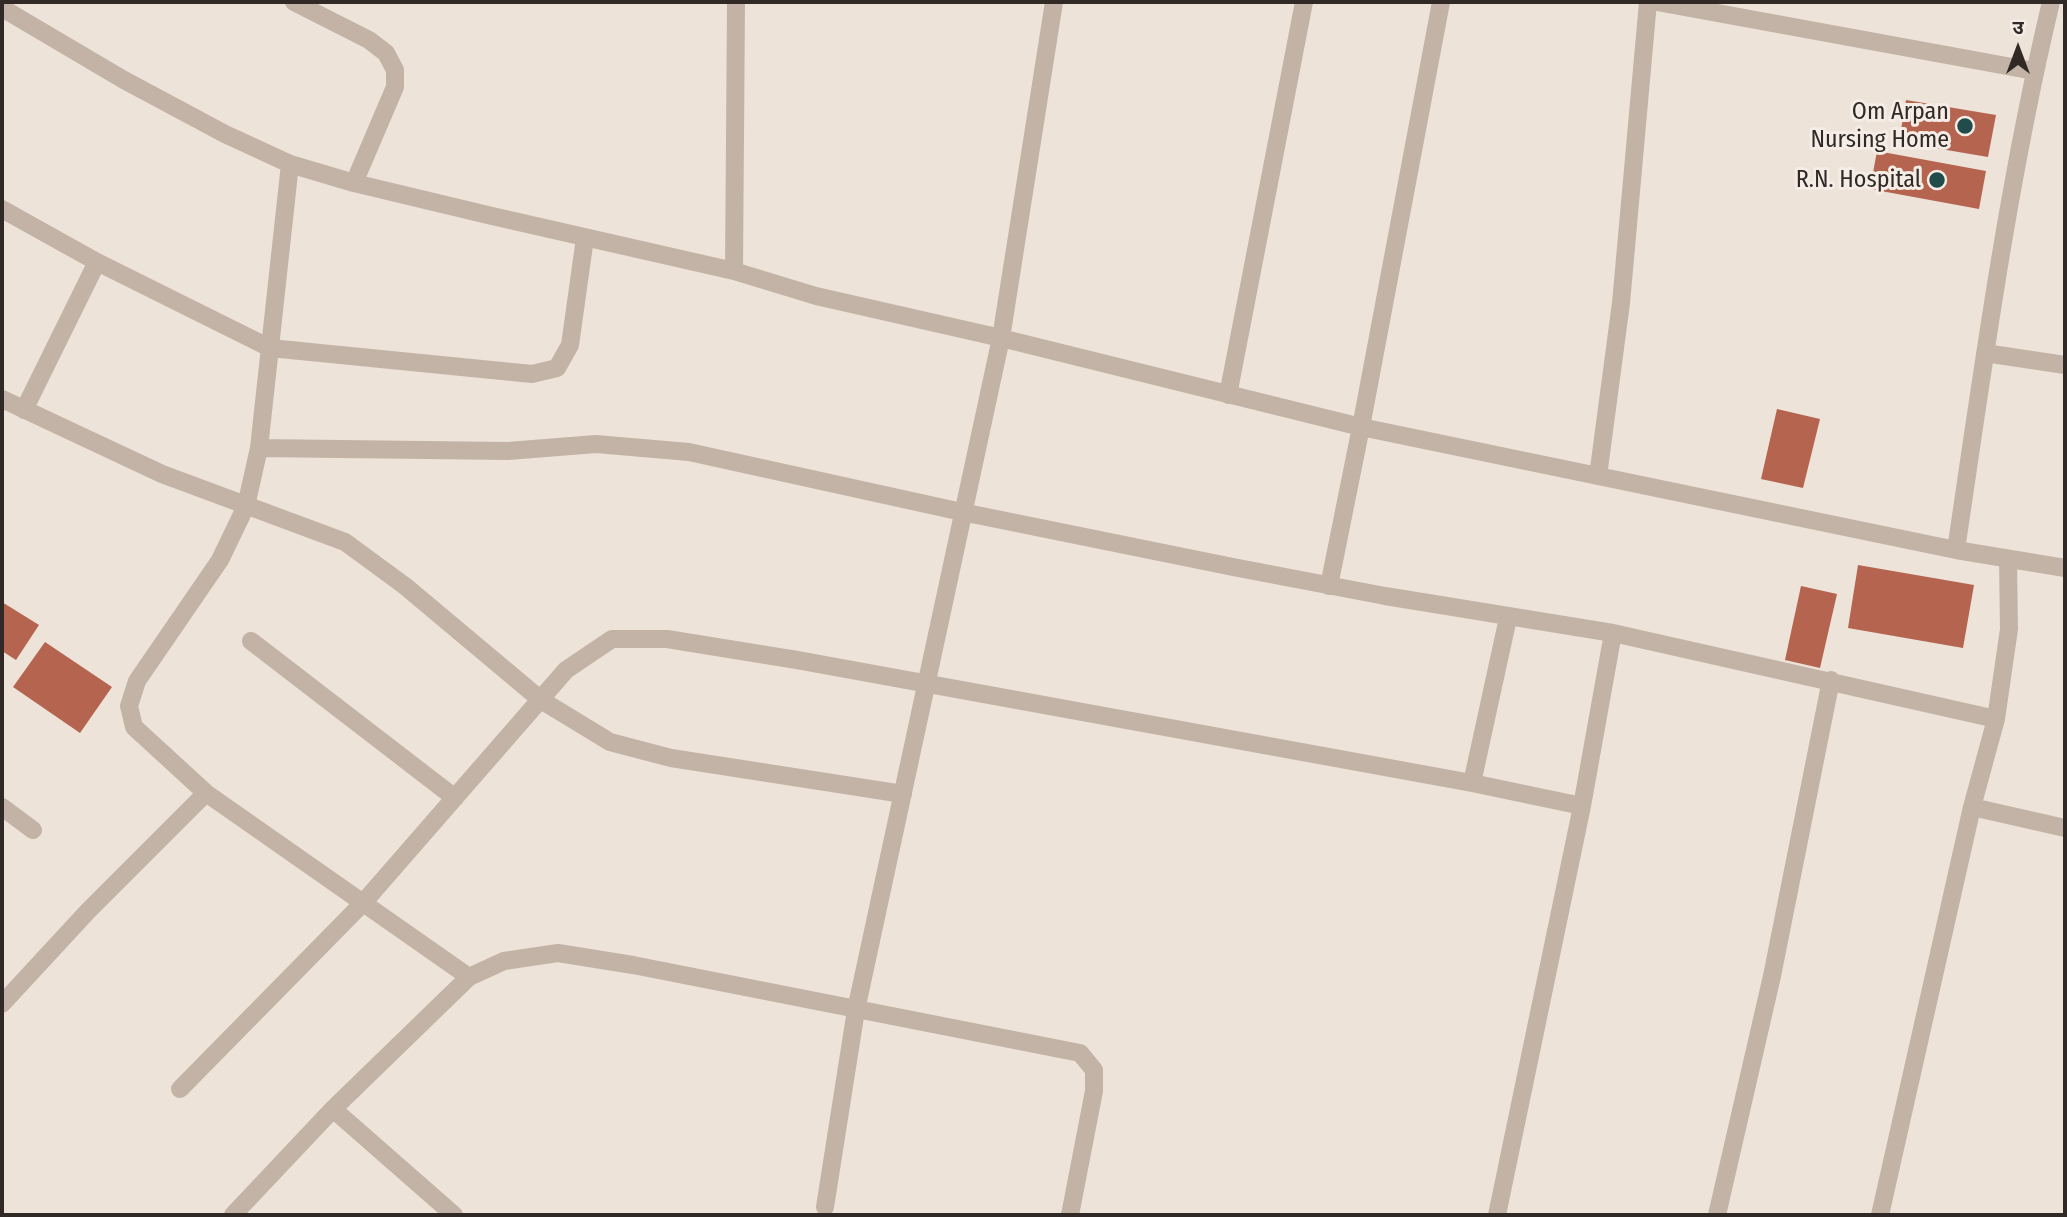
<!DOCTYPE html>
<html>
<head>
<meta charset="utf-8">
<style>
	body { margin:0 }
	#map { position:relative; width:2067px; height:1217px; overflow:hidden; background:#ede3d9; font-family:"Fira Sans Condensed","Noto Sans Devanagari",sans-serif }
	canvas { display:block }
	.frame { position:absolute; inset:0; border:4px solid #312926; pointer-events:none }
	.north { position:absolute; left:1983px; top:14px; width:70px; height:70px; -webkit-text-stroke:5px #f5ede5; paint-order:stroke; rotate:0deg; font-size:19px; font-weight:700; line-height:28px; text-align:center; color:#312926 }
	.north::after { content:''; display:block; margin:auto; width:24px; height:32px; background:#312926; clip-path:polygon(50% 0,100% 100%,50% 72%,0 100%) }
</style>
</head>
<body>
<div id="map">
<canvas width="2067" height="1217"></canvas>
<div class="frame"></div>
<div class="north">उ</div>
</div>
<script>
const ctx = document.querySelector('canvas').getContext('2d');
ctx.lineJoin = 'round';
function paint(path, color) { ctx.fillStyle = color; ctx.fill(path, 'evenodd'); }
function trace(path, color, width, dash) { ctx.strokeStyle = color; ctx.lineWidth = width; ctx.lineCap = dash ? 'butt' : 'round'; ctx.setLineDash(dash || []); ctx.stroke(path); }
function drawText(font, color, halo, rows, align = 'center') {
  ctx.font = font + ' "Fira Sans Condensed",sans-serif'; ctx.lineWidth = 6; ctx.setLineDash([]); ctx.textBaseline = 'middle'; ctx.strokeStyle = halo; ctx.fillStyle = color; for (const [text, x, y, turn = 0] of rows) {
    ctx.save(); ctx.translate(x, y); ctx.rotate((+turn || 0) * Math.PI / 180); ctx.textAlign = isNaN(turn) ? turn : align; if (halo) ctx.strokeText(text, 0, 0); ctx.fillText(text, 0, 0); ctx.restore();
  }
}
paint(new Path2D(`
	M1906 100 1996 115 1988 157 1899 142Z
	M1877 151 1986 171 1979 209 1870 189Z
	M1777 409 1820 419 1803 488 1761 479Z
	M1858 565 1974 585 1963 648 1848 628Z
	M1801 586 1837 594 1820 668 1785 660Z
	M2 602 39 625 16 660 2 651Z
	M45 642 112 687 80 733 13 687Z`), '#b4644f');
trace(new Path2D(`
	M294 2 369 40 386 53 395 70V87L354 183
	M736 2 734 271 816 296 1001 338 1361 427 1956 550 2065 568
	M1657 2 2034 71
	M2 8 124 80 225 134 290 164 354 183 492 216 734 271
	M290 164 259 448 246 506 220 560 137 681 129 706 134 727 206 793 469 977
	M2 209 97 262 270 348 532 374 557 368 570 345 585 238
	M1985 353 2065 365
	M1228 395 1304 2
	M2 399 162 474 345 542 405 586 541 700 610 742 671 758 903 794
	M24 410 97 262
	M259 448 508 451 596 444 689 452 962 512 1233 567 1385 596 1613 633 1996 719
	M1598 476 1621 303 1648 2
	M1956 550C1983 367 2008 182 2051 2
	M1329 586 1361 427 1441 2
	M251 641 455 798
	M1472 783 1508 618
	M2 807 33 830
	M1972 807 2065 828
	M2 1004 88 911 206 793
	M180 1089 363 903 566 670 612 639H667L797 660 1472 783 1582 806
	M333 1109 454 1215
	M825 1207 856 1010 1001 338 1054 2
	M233 1215 333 1109 469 977 504 961 558 953 633 965 1080 1053 1094 1070V1091L1070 1215
	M1497 1215 1582 806 1613 633
	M1717 1215 1772 976 1831 680
	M1880 1215 1972 807 1996 719 2009 629 2008 559`), '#c3b3a7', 18);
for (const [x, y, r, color] of [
	[1965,126,9,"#224b4c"],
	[1937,180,9,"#224b4c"]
]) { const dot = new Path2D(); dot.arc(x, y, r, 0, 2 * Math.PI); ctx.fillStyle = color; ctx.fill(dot); trace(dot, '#f5ede5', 2.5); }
drawText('24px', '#312926', '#f5ede5', [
	["Om Arpan",1949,112],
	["Nursing Home",1949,140],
	["R.N. Hospital",1921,180]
], 'right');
</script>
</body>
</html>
